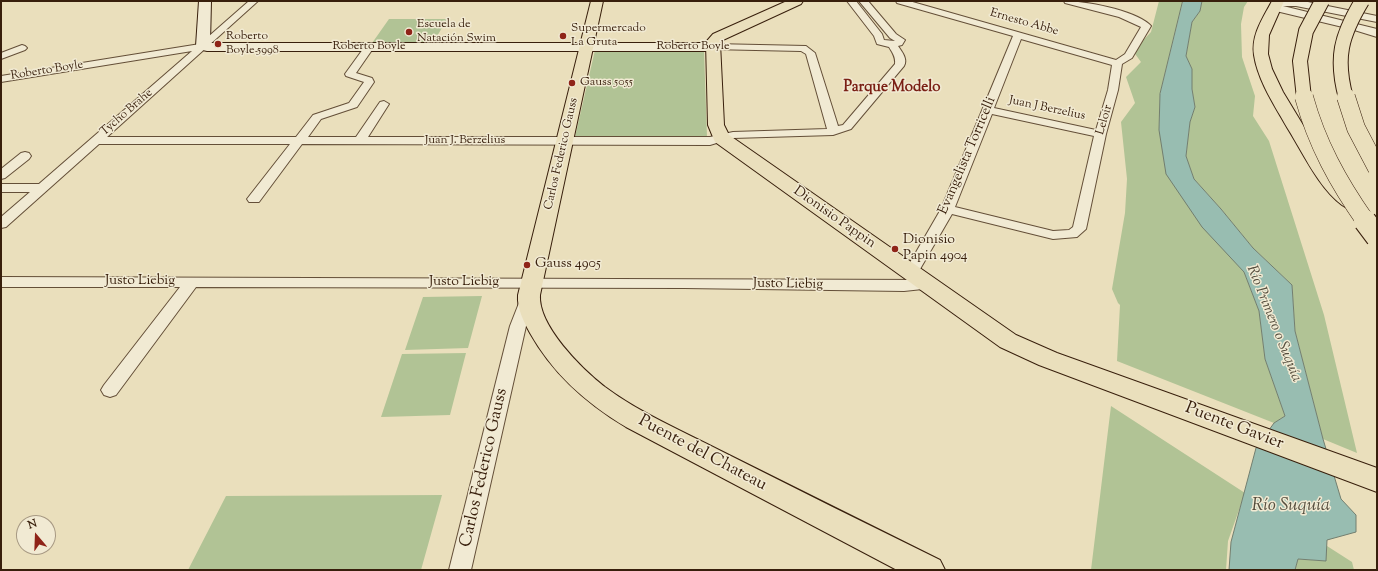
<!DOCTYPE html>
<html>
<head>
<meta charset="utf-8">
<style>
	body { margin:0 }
	#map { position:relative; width:1378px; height:571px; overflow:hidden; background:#eadfbc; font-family:"Sorts Mill Goudy",serif }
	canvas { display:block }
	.frame { position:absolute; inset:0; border:2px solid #381f0c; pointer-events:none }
	.north { position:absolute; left:16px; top:515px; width:40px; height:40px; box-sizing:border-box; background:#f1ead3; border:1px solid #a79983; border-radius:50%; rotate:341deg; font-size:11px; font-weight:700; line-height:16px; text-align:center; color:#381f0c }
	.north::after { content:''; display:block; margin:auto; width:14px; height:18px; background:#8f2418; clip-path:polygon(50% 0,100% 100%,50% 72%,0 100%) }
</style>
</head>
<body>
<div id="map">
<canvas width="1378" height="571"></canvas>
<div class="frame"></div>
<div class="north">N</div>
</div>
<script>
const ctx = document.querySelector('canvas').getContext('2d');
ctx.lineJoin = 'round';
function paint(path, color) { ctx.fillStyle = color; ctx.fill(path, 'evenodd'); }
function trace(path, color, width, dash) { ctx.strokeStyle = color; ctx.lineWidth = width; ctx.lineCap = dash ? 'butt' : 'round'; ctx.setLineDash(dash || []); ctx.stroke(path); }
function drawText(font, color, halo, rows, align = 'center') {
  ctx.font = font + ' "Sorts Mill Goudy",serif'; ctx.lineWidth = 3; ctx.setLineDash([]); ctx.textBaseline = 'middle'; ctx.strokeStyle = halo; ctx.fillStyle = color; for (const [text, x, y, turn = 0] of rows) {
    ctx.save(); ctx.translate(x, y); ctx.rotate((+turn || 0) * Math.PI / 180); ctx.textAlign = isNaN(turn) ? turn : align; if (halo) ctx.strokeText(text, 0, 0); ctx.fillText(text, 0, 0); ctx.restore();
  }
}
paint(new Path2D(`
	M1159 1H1183L1160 94 1159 130 1232 258 1244 272 1259 311 1265 359 1285 416 1274 423 1117 361 1120 305 1118 303 1112 289 1125 213 1127 179 1121 122 1135 103 1126 77 1141 62 1133 51 1151 32Z
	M1202 1H1248L1244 7 1241 24 1242 57 1255 96 1253 116 1269 141 1324 315 1357 453 1323 439 1295 331 1292 285 1253 248 1221 209 1194 179 1186 156 1190 122 1195 107 1192 89V69L1186 56 1192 22 1200 11Z
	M389 19H447L432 45 370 46Z
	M595 50H704L707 137H575Z
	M482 296 468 348 405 350 423 297Z
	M466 353 450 415 381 417 402 354Z
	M1111 406 1245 493 1228 541 1226 570H1091Z
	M442 495 421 570H188L226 496Z
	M1327 546 1352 562 1354 570H1295L1298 559 1325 561Z`), '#b1c395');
const water = new Path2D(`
	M1183 1H1202L1200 11 1192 22 1186 56 1192 69V89L1195 107 1190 122 1186 156 1194 179 1221 209 1253 248 1292 285 1295 331 1323 439 1341 499 1356 515V532L1327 540 1326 561 1298 559 1295 570H1229L1231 542 1256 448 1274 423 1285 416 1265 359 1259 311 1244 272 1202 227 1166 174 1159 130 1160 94Z`);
paint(water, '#98bdb1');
trace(water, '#727e6f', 1);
const minor = new Path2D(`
	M249 1H258L107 137H296L313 115 349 103 364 82 346 76 345 74 366 45 369 44 374 47 356 73 372 78 374 82 357 107 321 119 308 137H356L380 102 384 101 389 104 368 137H710L733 132 827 129 806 54 801 51 710 49 708 47 713 44 806 46 815 53 838 126 843 125 895 64C896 57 892 52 889 47L877 44 874 36 847 1H856L882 34 884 40 895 41 890 38 859 1H868L896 34 905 40 902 45 898 46C902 52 908 59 904 66L851 129 833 135 733 138 710 145 302 144 259 202H249L247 199 290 144H99L6 227 1 228V217L30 192H1V184H39L192 51 1 82V76L200 44Z
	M896 1H909L1116 60 1125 54 1141 27 1119 17 1065 3 1064 1C1085 1 1133 10 1149 24L1151 26 1132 58 1122 64 1118 90 1106 134 1086 229 1077 237 1053 239 952 214 916 276 911 278 906 276 904 273 941 209 1013 36 897 3ZM1021 39 1112 65 1108 90 1096 130 994 108ZM992 114 1094 136 1073 227 1069 230 1053 231 955 207Z
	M22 45 25 46 27 48 25 50 1 59V53Z
	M25 152 29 153 31 156 29 159 5 178 1 179V169L21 153Z
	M1 277 927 280 932 282 934 285 932 288 904 291 684 288 196 287 116 395 110 397 104 395 101 390 104 385 180 287H1Z
	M529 293 534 294 537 298 526 326 471 570H449L510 326 521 298 524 294Z`);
const tertiary = new Path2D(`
	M1275 1H1303L1377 16V22L1296 6H1283L1377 29V37L1351 29 1276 11 1271 4Z`);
const secondary = new Path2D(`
	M199 1H211L210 43H713L718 44 720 47 718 50 713 51H207L198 49 196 46Z`);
const primary = new Path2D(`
	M591 1H603L540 295C538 326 582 369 605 387 640 413 682 431 721 451 794 488 867 524 940 560L945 570H897L626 427C586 403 553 374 530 333 524 322 517 309 518 295Z
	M787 1H803L801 4 723 40 720 43 724 125 729 135 1016 335 1057 353 1377 468V492L1039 365 1000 347 715 142 708 125 706 42 713 34Z`);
const motorway = new Path2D(`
	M1272 1H1284L1269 35 1268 54 1272 69 1283 92 1332 173 1360 202 1357 206C1352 207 1347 209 1342 205 1319 188 1303 153 1288 129 1275 106 1258 81 1254 55 1251 35 1263 18 1272 1Z`);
trace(minor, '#644f38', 2);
trace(tertiary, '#644f38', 2);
trace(secondary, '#381f0c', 2);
trace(primary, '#381f0c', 2);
trace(motorway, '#381f0c', 2);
paint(minor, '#f1ead3');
paint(tertiary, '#f1ead3');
paint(secondary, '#f1ead3');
paint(primary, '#eadfbc');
paint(motorway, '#eadfbc');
const motorwayBridgeFar2 = new Path2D(`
	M1304 98 1300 61 1306 31 1322 1
	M1346 98C1335 58 1341 36 1362 1`);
const motorwayBridgeFar1 = new Path2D(`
	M1304 97C1317 144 1338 182 1366 222
	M1346 97 1356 128 1377 168`);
const motorwayBridge = new Path2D(`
	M1365 221 1377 237`);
trace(motorwayBridgeFar2, '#381f0c', 16, []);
trace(motorwayBridgeFar1, '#381f0c', 19, []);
trace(motorwayBridge, '#381f0c', 24, []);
trace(motorwayBridgeFar2, '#eadfbc', 14);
trace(motorwayBridgeFar1, '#eadfbc', 18);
trace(motorwayBridge, '#eadfbc', 22);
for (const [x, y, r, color] of [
	[409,32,4,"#8f2418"],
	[563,36,4,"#8f2418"],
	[218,44,4,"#8f2418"],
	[572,83,4,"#8f2418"],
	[895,249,4,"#8f2418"],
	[527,265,4,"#8f2418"]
]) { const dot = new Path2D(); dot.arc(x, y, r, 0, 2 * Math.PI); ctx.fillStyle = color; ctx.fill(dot); trace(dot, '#f1ead3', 1.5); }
drawText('12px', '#381f0c', '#f1ead3', [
	["Ernesto Abbe",1024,23,16],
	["Roberto Boyle",369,47],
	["Roberto Boyle",693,47],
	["Roberto Boyle",47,71,-9],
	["Juan J Berzelius",1047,109,12],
	["Tycho Brahe",127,113,-41],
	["Leloir",1105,120,-74],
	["Juan J. Berzelius",465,141],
	["Carlos Federico Gauss",562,154,-77]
]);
drawText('12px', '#381f0c', '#f1ead3', [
	["Escuela de",417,25],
	["Natación Swim",417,39],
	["Supermercado",571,29],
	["La Gruta",571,43],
	["Roberto",226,37],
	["Boyle 5998",226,51],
	["Gauss 5055",580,83]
], 'left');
drawText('14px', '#381f0c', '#f1ead3', [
	["Evangelista Torricelli",968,156,-67],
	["Dionisio Pappin",834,218,35],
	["Justo Liebig",140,282],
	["Justo Liebig",464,283],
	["Justo Liebig",788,285,1]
]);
drawText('14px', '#381f0c', '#f1ead3', [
	["Dionisio",903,241],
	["Papin 4904",903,257],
	["Gauss 4905",535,265]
], 'left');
drawText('bold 15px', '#7a1f14', '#f1ead3', [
	["Parque Modelo",892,88]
]);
drawText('italic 15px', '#554e3e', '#f1ead3', [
	["Río Primero o Suquía",1273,324,68]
]);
drawText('17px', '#381f0c', '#f1ead3', [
	["Puente Gavier",1234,427,21],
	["Puente del Chateau",702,454,28],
	["Carlos Federico Gauss",485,468,-77]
]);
drawText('italic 18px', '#554e3e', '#f1ead3', [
	["Río Suquía",1291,507]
]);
</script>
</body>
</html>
